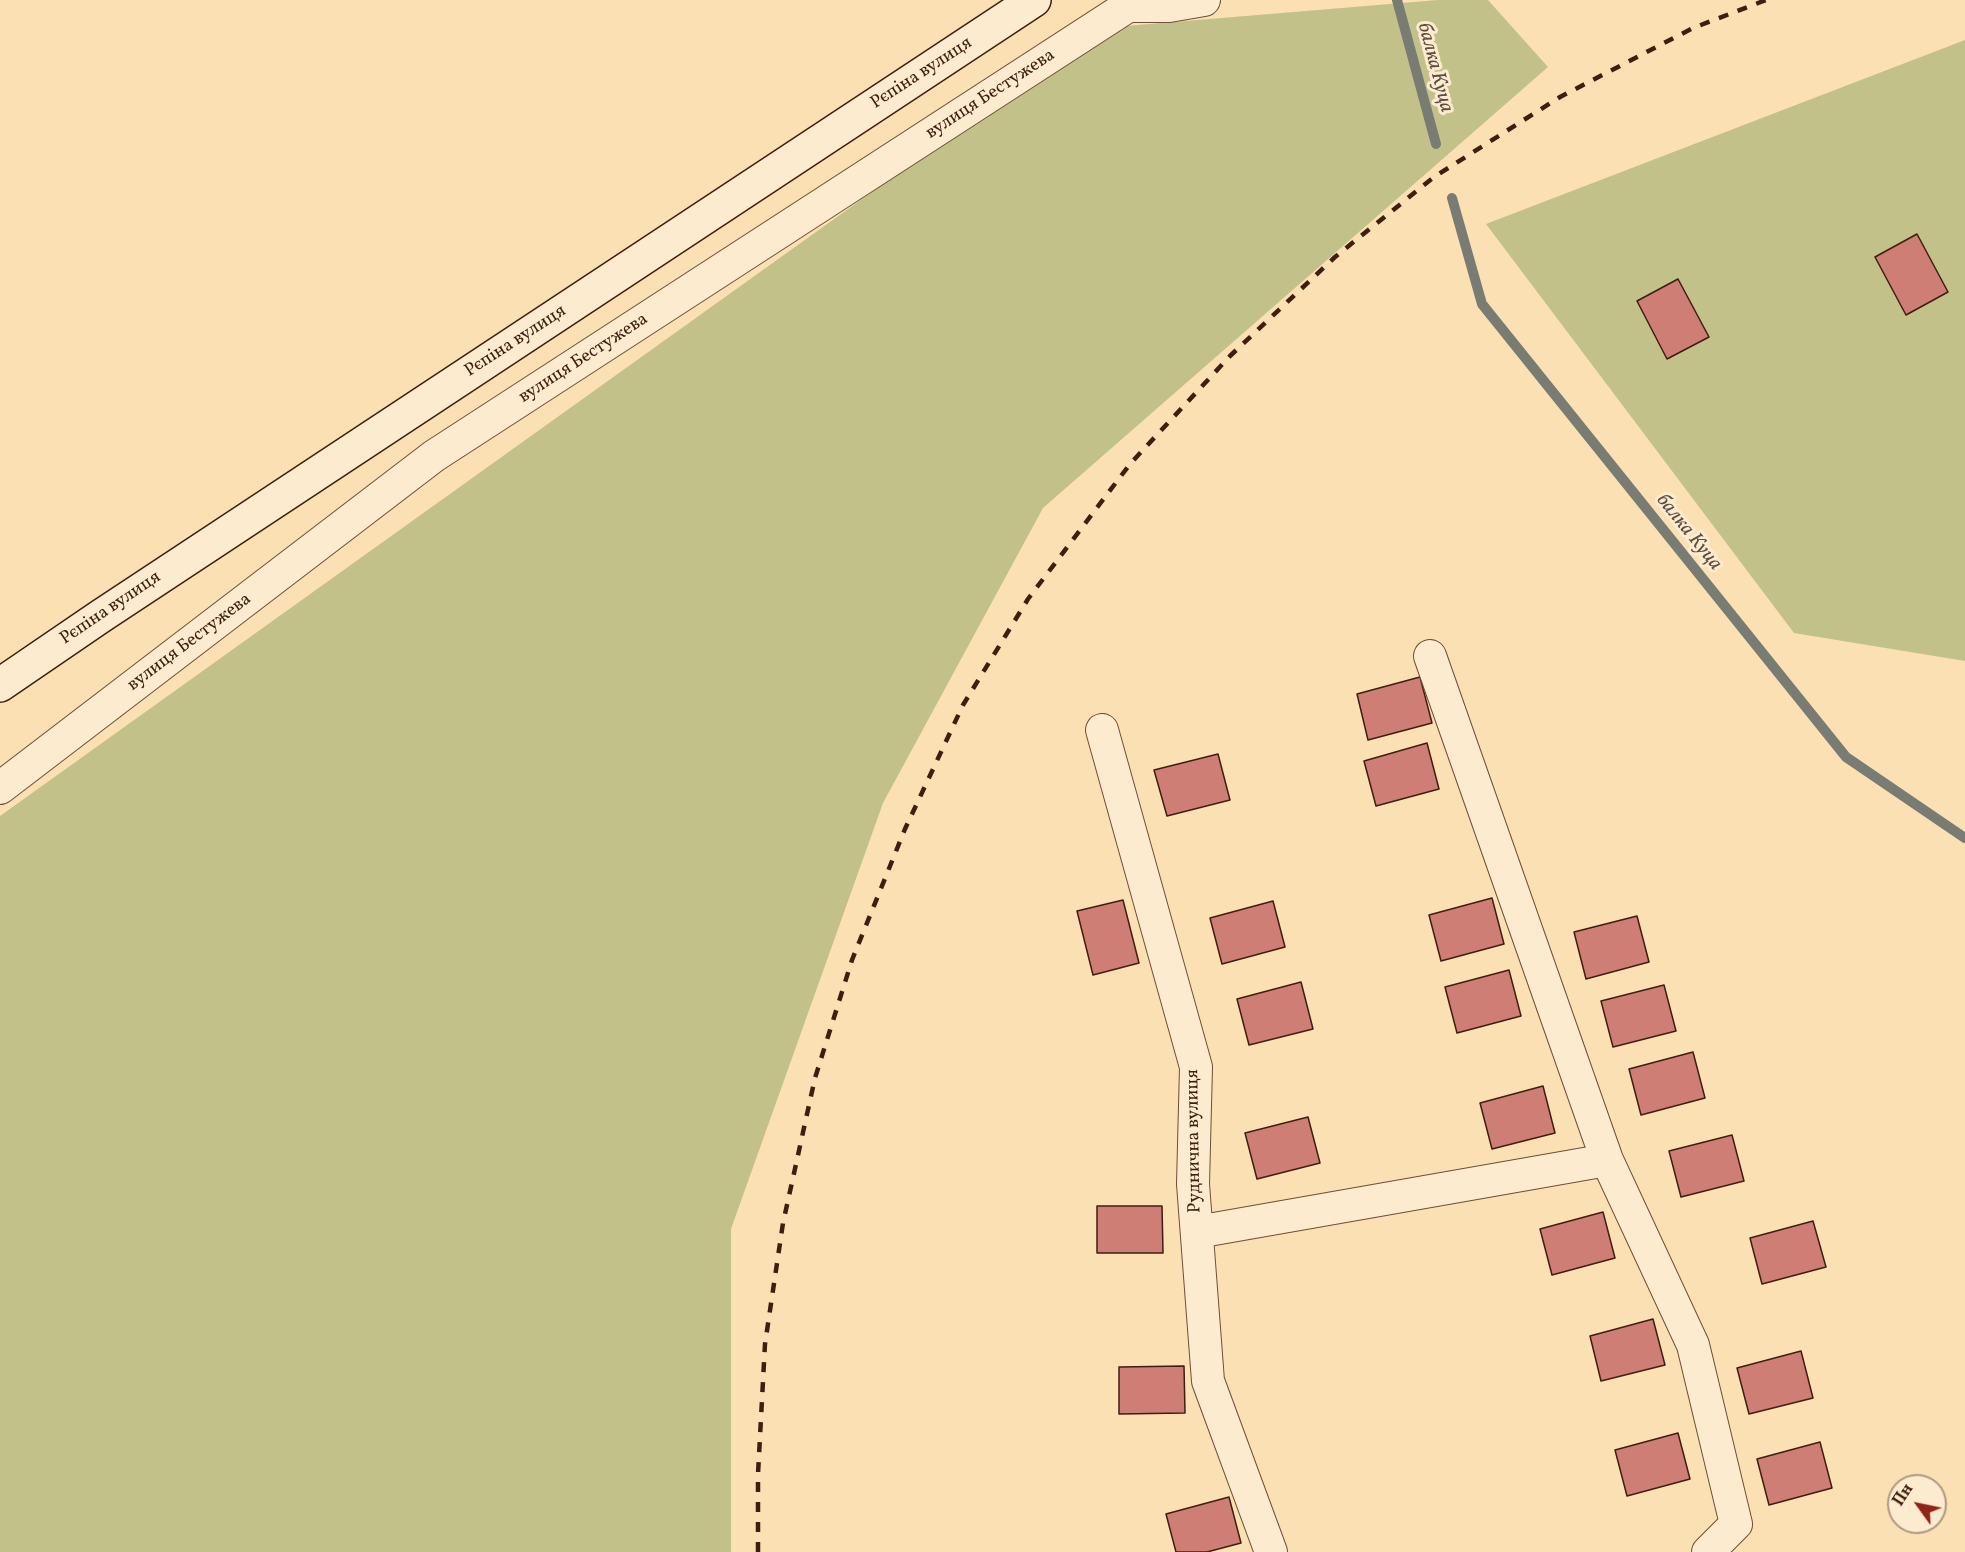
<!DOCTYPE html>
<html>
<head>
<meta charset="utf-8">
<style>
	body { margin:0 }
	#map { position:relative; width:1965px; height:1552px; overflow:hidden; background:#fbe0b4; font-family:Vollkorn,serif }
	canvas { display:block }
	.north { position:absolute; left:1887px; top:1474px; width:60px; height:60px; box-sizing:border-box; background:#fcebce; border:2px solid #b09982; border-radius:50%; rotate:303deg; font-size:16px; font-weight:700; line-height:24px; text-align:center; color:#3f1e0f }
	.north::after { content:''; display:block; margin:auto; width:21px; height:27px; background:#8f2418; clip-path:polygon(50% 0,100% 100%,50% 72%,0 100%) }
</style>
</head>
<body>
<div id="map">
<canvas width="1965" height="1552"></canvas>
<div class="north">Пн</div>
</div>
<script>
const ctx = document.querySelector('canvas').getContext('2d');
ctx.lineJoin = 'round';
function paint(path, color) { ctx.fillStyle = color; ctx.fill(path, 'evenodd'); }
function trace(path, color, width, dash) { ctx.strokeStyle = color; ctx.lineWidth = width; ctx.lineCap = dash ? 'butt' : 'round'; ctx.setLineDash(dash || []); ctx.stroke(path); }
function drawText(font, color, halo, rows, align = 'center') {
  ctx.font = font + ' Vollkorn,serif'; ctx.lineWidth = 6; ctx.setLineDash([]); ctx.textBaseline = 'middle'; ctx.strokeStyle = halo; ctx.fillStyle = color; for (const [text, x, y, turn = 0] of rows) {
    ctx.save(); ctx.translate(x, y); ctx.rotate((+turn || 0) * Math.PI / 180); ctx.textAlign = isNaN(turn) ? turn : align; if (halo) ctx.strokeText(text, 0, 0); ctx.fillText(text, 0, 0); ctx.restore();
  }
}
paint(new Path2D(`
	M1438 0H1488L1548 67 1043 508 883 803 731 1229V1552H0V816L1101 28Z
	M1965 40V661L1794 633 1486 224Z`), '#c3c18a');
trace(new Path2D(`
	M1397 0 1436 144
	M1452 198 1482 304 1846 757 1965 838`), '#797c73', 10);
const building = new Path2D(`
	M1917 234 1948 292 1906 315 1875 257Z
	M1678 279 1709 337 1667 359 1637 301Z
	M1420 677 1432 723 1368 740 1357 694Z
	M1427 743 1439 789 1376 806 1364 761Z
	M1218 754 1230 800 1167 816 1154 770Z
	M1492 898 1504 944 1441 961 1429 915Z
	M1123 900 1139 963 1093 975 1077 911Z
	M1273 901 1285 947 1222 964 1210 918Z
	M1637 916 1649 962 1586 979 1574 932Z
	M1509 970 1521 1016 1457 1033 1445 987Z
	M1301 982 1313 1029 1249 1045 1237 999Z
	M1664 985 1676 1031 1613 1047 1601 1001Z
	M1693 1052 1705 1098 1641 1115 1629 1069Z
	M1543 1086 1555 1133 1492 1149 1480 1103Z
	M1308 1117 1320 1163 1257 1179 1245 1133Z
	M1732 1135 1744 1181 1681 1197 1669 1151Z
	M1097 1206H1162L1163 1253H1097Z
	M1603 1212 1615 1258 1552 1275 1540 1229Z
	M1813 1221 1826 1267 1762 1284 1750 1238Z
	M1653 1319 1665 1365 1601 1381 1590 1336Z
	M1801 1351 1813 1398 1749 1414 1737 1368Z
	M1184 1366 1185 1413 1119 1414V1367Z
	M1678 1433 1690 1479 1627 1496 1615 1450Z
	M1820 1442 1832 1488 1769 1505 1757 1459Z
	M1229 1497 1241 1543 1207 1552H1176L1166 1514Z`);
paint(building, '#ce7e75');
trace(building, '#3f1e0f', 1.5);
const street = new Path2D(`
	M1430 656 1607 1160
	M1102 730 1196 1067 1193 1184 1208 1381 1271 1552
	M0 788 434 456 1128 6H1169L1204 0
	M1197 1232 1607 1160 1693 1345 1736 1524 1708 1552`);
const secondary = new Path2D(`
	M0 685 101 616 1034 0`);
trace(street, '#6e4e38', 34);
trace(secondary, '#3f1e0f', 36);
trace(street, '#fcebce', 32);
trace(secondary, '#fcebce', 33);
trace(new Path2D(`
	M758 1552V1474L765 1344 783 1223 815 1078 852 960 905 829 963 705 1028 599 1130 464 1230 356 1335 257 1434 177 1560 97 1693 28 1766 0`), '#3f1e0f', 4.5, [10, 10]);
drawText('18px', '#3f1e0f', '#fcebce', [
	["Рєпіна вулиця",922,74,-33],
	["вулиця Бестужева",991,95,-33],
	["Рєпіна вулиця",516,342,-33],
	["вулиця Бестужева",584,359,-33],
	["Рєпіна вулиця",111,609,-34],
	["вулиця Бестужева",190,643,-37],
	["Руднична вулиця",1195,1141,-91]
]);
drawText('italic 20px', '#5c4d41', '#fcebce', [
	["балка Куца",1434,68,75],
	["балка Куца",1688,533,51]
]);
</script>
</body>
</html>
